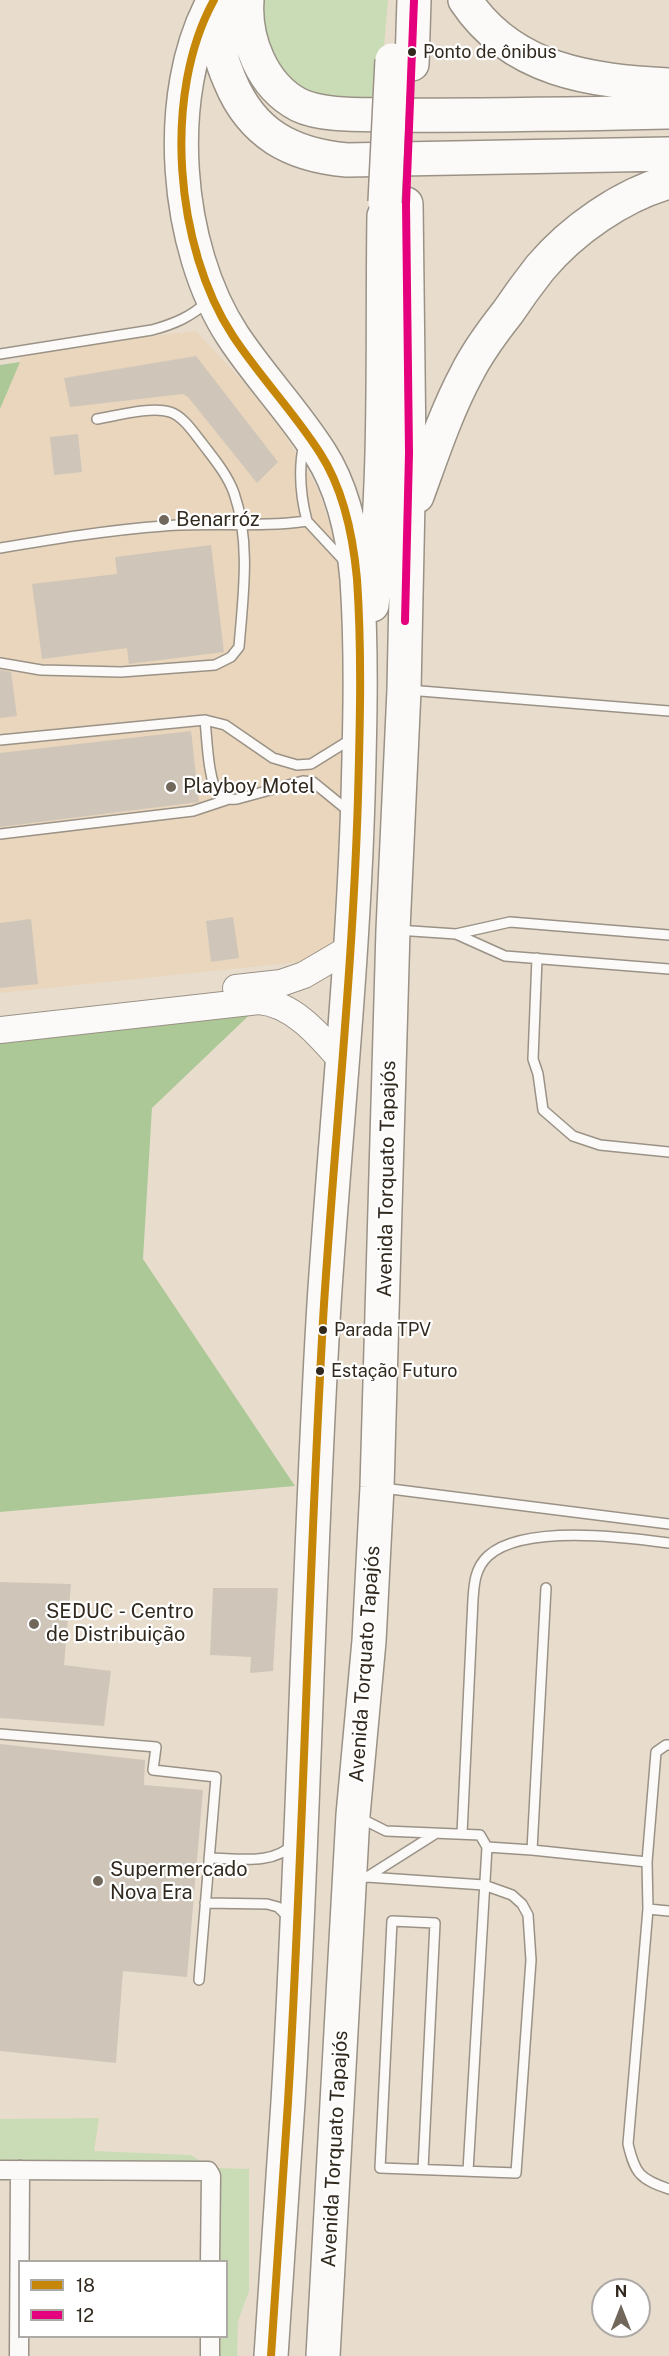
<!DOCTYPE html>
<html>
<head>
<meta charset="utf-8">
<style>
	body { margin:0 }
	#map { position:relative; width:669px; height:2356px; overflow:hidden; background:#e8ddcd; font-family:"Public Sans",sans-serif }
	canvas { display:block }
	.legend { position:absolute; left:18px; top:2260px; width:210px; height:78px; box-sizing:border-box; background:#fff; border:2px solid #ada9a5; margin:0; padding:8px 10px; list-style:none; font-size:18px; color:#31291e }
	.legend li { display:flex; align-items:center; gap:12px; height:30px }
	.legend b { width:30px; border:2px solid #ada9a5 }
	.north { position:absolute; left:591px; top:2278px; width:60px; height:60px; box-sizing:border-box; background:#fff; border:2px solid #ada9a5; border-radius:50%; rotate:0deg; font-size:16px; font-weight:700; line-height:24px; text-align:center; color:#31291e }
	.north::after { content:''; display:block; margin:auto; width:21px; height:27px; background:#71685b; clip-path:polygon(50% 0,100% 100%,50% 72%,0 100%) }
</style>
</head>
<body>
<div id="map">
<canvas width="669" height="2356"></canvas>
<ul class="legend">
<li><b style="height:8px;background:#c68708"></b>18</li>
<li><b style="height:8px;background:#e5007d"></b>12</li>
</ul>
<div class="north">N</div>
</div>
<script>
const ctx = document.querySelector('canvas').getContext('2d');
ctx.lineJoin = 'round';
function paint(path, color) { ctx.fillStyle = color; ctx.fill(path, 'evenodd'); }
function trace(path, color, width, dash) { ctx.strokeStyle = color; ctx.lineWidth = width; ctx.lineCap = dash ? 'butt' : 'round'; ctx.setLineDash(dash || []); ctx.stroke(path); }
function drawText(font, color, halo, rows, align = 'center') {
  ctx.font = font + ' "Public Sans",sans-serif'; ctx.lineWidth = 4.5; ctx.setLineDash([]); ctx.textBaseline = 'middle'; ctx.strokeStyle = halo; ctx.fillStyle = color; for (const [text, x, y, turn = 0] of rows) {
    ctx.save(); ctx.translate(x, y); ctx.rotate((+turn || 0) * Math.PI / 180); ctx.textAlign = isNaN(turn) ? turn : align; if (halo) ctx.strokeText(text, 0, 0); ctx.fillText(text, 0, 0); ctx.restore();
  }
}
paint(new Path2D(`
	M196 331 245 384 282 431 317 487 339 552 350 624 333 945 300 962 0 993V409L24 351Z`), '#e9d6bc');
paint(new Path2D(`
	M262 0H388L379 103 363 105 300 91 280 74 260 20Z
	M99 2118 94 2151 191 2155 200 2161H0V2119Z
	M216 2168 249 2169V2291L238 2321 237 2356H216V2337L226 2336V2262L216 2261Z`), '#cadcb6');
paint(new Path2D(`
	M20 362 0 409V365Z
	M263 1002 152 1108 143 1259 295 1486 0 1512V1035Z`), '#adc897');
paint(new Path2D(`
	M196 356 278 462 257 483 188 397 183 394 70 407 64 378Z
	M78 434 82 472 54 475 50 437Z
	M211 545 224 652 129 664 127 648 42 659 32 584 117 574 115 557Z
	M0 670 11 672 17 716 0 718Z
	M191 731 199 802 0 827V753Z
	M233 917 239 958 211 962 206 921Z
	M31 919 38 984 0 988V923Z
	M0 1582 71 1584 64 1665 111 1671 104 1726 0 1718Z
	M213 1588H278L273 1671 250 1673 251 1657 210 1655Z
	M0 1744 145 1760 144 1785 203 1790 187 1977 123 1971 116 2063 0 2051Z`), '#cfc6b9');
const lane = new Path2D(`
	M0 354 152 330C174 324 191 317 208 301
	M304 443C298 470 300 494 307 521
	M0 548C54 539 109 530 164 526 212 522 260 528 307 521L347 564
	M0 663 41 670 121 672 215 665 231 657 239 647C243 597 251 542 234 493 227 474 214 459 202 443 194 433 183 416 170 412 151 406 116 416 97 419
	M408 690 669 711
	M205 720C207 738 208 782 219 795 224 801 231 799 237 799L303 781 313 782 351 813
	M0 740 205 720 225 725 273 758 297 765 311 764 353 738
	M0 834 193 811 226 800
	M397 930 456 934 510 922 669 935
	M456 934 505 956 669 969
	M537 958 533 1059 538 1074 543 1110 573 1136 600 1145 669 1152
	M383 1488 669 1524
	M0 1734 156 1747 153 1770 216 1777 199 1980
	M358 1817 386 1831 480 1835 487 1847 468 2171
	M462 1834 473 1599C474 1584 475 1568 488 1556 523 1524 624 1537 669 1543
	M487 1847 532 1850 546 1588
	M532 1850 647 1862 648 1909 669 1911
	M209 1858C236 1858 273 1866 293 1844
	M647 1862 656 1752 666 1745H669
	M367 1877 435 1834
	M355 1879 367 1877 484 1885 512 1895 522 1904 528 1915 531 1960 516 2173 380 2168 392 1921 435 1923 423 2169
	M205 1903 267 1904 278 1907 288 1917
	M648 1909 628 2144C635 2174 640 2179 669 2189`);
const street = new Path2D(`
	M0 2170 208 2171 211 2176 210 2262
	M19 2356 20 2170
	M210 2356V2336`);
const secondary = new Path2D(`
	M236 988 281 983 304 975 350 948
	M0 1030 259 1001C294 1004 320 1036 342 1061`);
const highway = new Path2D(`
	M214 0C162 94 175 248 233 336 260 377 294 412 320 453 344 490 353 535 357 579 362 652 360 725 358 797 353 966 335 1135 324 1304 308 1570 304 1837 288 2102 283 2187 276 2271 271 2356
	M220 0C219 9 217 18 217 27 217 45 223 65 230 81 252 134 291 155 347 160L669 154
	M247 0C244 39 262 86 299 105 324 117 367 114 394 115 486 116 577 114 669 112
	M465 0C512 71 591 81 669 85
	M412 64 414 0
	M417 496C432 455 446 412 467 373 478 351 493 331 508 312 518 297 529 282 540 268 572 230 622 195 669 182
	M372 605C387 476 382 345 384 216
	M323 2356 353 1815 369 1641 377 1487 393 930 404 690 409 453 406 204`);
trace(lane, '#9a9286', 12);
trace(street, '#9a9286', 21);
trace(secondary, '#9a9286', 28);
trace(highway, '#9a9286', 36);
trace(lane, '#fcfaf8', 9);
trace(street, '#fcfaf8', 18);
trace(secondary, '#fcfaf8', 26);
trace(highway, '#fcfaf8', 33);
const highwayBridge = new Path2D(`
	M385 202 392 60`);
trace(highwayBridge, '#9a9286', 36, []);
trace(highwayBridge, '#fcfaf8', 33);
trace(new Path2D(`
	M214 0C162 94 175 248 233 336 260 377 294 412 320 453 344 490 353 535 357 579 362 652 360 725 358 797 353 966 335 1135 324 1304 308 1570 304 1837 288 2102 283 2187 276 2271 271 2356`), '#c68708', 8);
trace(new Path2D(`
	M405 621 409 453 406 204 414 0`), '#e5007d', 8);
for (const [x, y, r, color] of [
	[412,52,5,"#31291e"],
	[164,520,6,"#71685b"],
	[171,787,6,"#71685b"],
	[323,1330,5,"#31291e"],
	[320,1371,5,"#31291e"],
	[34,1624,6,"#71685b"],
	[98,1881,6,"#71685b"]
]) { const dot = new Path2D(); dot.arc(x, y, r, 0, 2 * Math.PI); ctx.fillStyle = color; ctx.fill(dot); trace(dot, '#fff', 2); }
drawText('18px', '#31291e', '#fff', [
	["Ponto de ônibus",423,52],
	["Parada TPV",334,1330],
	["Estação Futuro",331,1371]
], 'left');
drawText('20px', '#31291e', '#fff', [
	["Benarróz",176,520],
	["Playboy Motel",183,787],
	["SEDUC - Centro",46,1612],
	["de Distribuição",46,1635],
	["Supermercado",110,1870],
	["Nova Era",110,1893]
], 'left');
drawText('20px', '#31291e', '#fff', [
	["Avenida Torquato Tapajós",387,1179,-89],
	["Avenida Torquato Tapajós",365,1664,-86],
	["Avenida Torquato Tapajós",335,2149,-87]
]);
</script>
</body>
</html>
